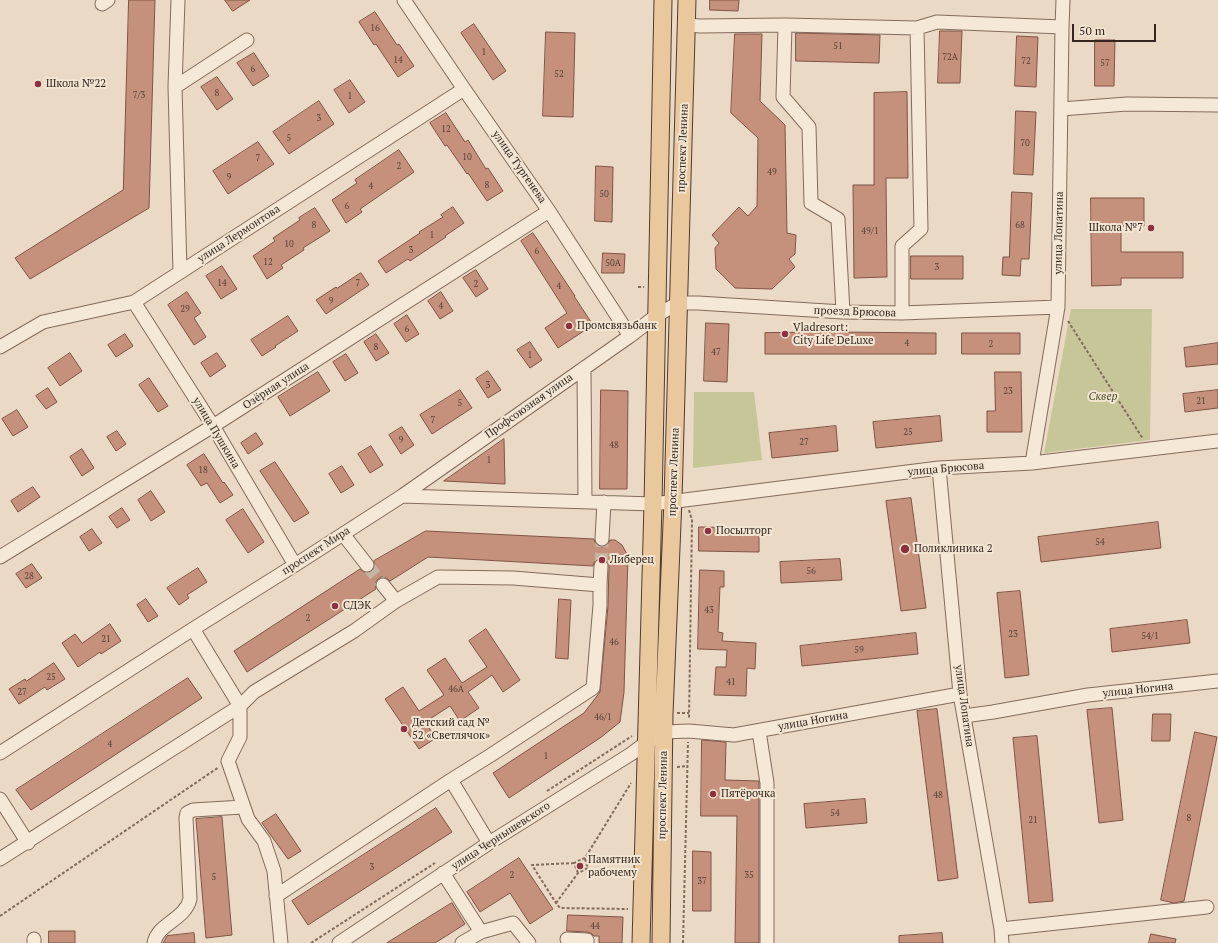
<!DOCTYPE html>
<html>
<head>
<meta charset="utf-8">
<style>
	body { margin:0 }
	#map { position:relative; width:1218px; height:943px; overflow:hidden; background:#ead9c4; font-family:"PT Serif",serif }
	canvas { display:block }
	.scale { position:absolute; left:1072px; top:24px; width:84px; height:18px; box-sizing:border-box; border:2px solid #34261f; border-top:0; padding-left:5px; font-size:12px; line-height:14px; white-space:nowrap; color:#34261f; -webkit-text-stroke:3px #f2e5d2; paint-order:stroke }
</style>
</head>
<body>
<div id="map">
<canvas width="1218" height="943"></canvas>
<div class="scale">50 m</div>
</div>
<script>
const ctx = document.querySelector('canvas').getContext('2d');
ctx.lineJoin = 'round';
function paint(path, color) { ctx.fillStyle = color; ctx.fill(path, 'evenodd'); }
function trace(path, color, width, dash) { ctx.strokeStyle = color; ctx.lineWidth = width; ctx.lineCap = dash ? 'butt' : 'round'; ctx.setLineDash(dash || []); ctx.stroke(path); }
function drawText(font, color, halo, rows, align = 'center') {
  ctx.font = font + ' "PT Serif",serif'; ctx.lineWidth = 4; ctx.setLineDash([]); ctx.textBaseline = 'middle'; ctx.strokeStyle = halo; ctx.fillStyle = color; for (const [text, x, y, turn = 0] of rows) {
    ctx.save(); ctx.translate(x, y); ctx.rotate((+turn || 0) * Math.PI / 180); ctx.textAlign = isNaN(turn) ? turn : align; if (halo) ctx.strokeText(text, 0, 0); ctx.fillText(text, 0, 0); ctx.restore();
  }
}
paint(new Path2D(`
	M1071 309H1152L1150 440 1044 453Z
	M694 392H754L762 460 693 468Z`), '#c7c699');
const building = new Path2D(`
	M129 0H155L149 208 30 279 15 258 123 190Z
	M225 0H250L233 11Z
	M710 0H739L738 11 710 10Z
	M375 12 397 45 399 44 414 66 398 77 376 44 374 45 359 22Z
	M474 24 506 71 493 80 461 33Z
	M940 31H962L960 83H938Z
	M546 32 575 33 573 117 543 116Z
	M796 33 880 35 879 63 796 61Z
	M735 34H762L760 101 785 125 787 233 796 235 795 254 789 259 795 267 772 289 735 288 716 269 715 248 719 243 712 235 739 207 748 216 757 206 758 138 731 113Z
	M1017 36 1038 37 1036 87 1015 86Z
	M1095 40H1115L1114 86H1095Z
	M254 53 269 76 253 86 237 63Z
	M217 77 233 99 217 110 201 87Z
	M350 80 365 102 349 113 334 90Z
	M907 92 908 178H886L887 277 854 278 853 185H874V93Z
	M319 101 334 124 289 154 273 132Z
	M1016 111 1036 112 1033 175 1014 174Z
	M446 113 465 142 468 140 486 169 488 168 503 191 487 201 468 173 467 174 447 145 445 146 430 123Z
	M258 142 274 164 228 194 213 171Z
	M399 150 414 172 360 209 362 212 346 223 332 200 357 183 355 180Z
	M596 166 613 167 612 222 595 221Z
	M1012 192 1032 193 1029 259H1021L1020 276 1002 275 1003 257H1009Z
	M1091 198H1144V226H1121V252H1183V278H1121V285L1092 286Z
	M453 207 464 223 445 236 446 237 410 261 408 259 386 273 378 261 420 233 419 232 443 217 441 215Z
	M315 208 330 231 303 248 304 250 281 265 283 268 267 279 253 256 275 241 273 238 300 220 299 218Z
	M533 233 575 296H574L593 325 558 348 545 328 567 313 521 241Z
	M603 253 625 254 624 273H602Z
	M911 256H963V279H911Z
	M222 266 237 289 221 299 206 276Z
	M476 270 488 289 476 297 463 278Z
	M361 273 369 285 326 314 316 300 336 287 337 288Z
	M187 292 201 313 194 318 206 337 194 345 168 305Z
	M441 292 453 311 440 319 428 301Z
	M407 315 419 334 406 342 394 324Z
	M288 316 298 331 275 346 276 347 262 356 251 340Z
	M706 323 729 324 727 382 704 381Z
	M835 332 936 333V354H765V333Z
	M962 333H1020V354H962Z
	M125 334 133 346 116 357 108 345Z
	M376 334 389 353 376 361 364 342Z
	M530 342 542 360 530 368 517 350Z
	M1218 343V364L1186 367 1184 348Z
	M70 353 82 371 60 386 48 368Z
	M217 353 226 366 210 377 201 363Z
	M346 354 358 373 345 381 333 362Z
	M488 371 501 390 488 398 476 379Z
	M318 372 330 391 290 416 278 397Z
	M995 372H1021L1022 432H987V411H995Z
	M149 378 168 406 158 412 139 385Z
	M48 388 57 402 46 409 36 396Z
	M460 390 472 408 432 434 420 415Z
	M601 390 628 391 627 489H600Z
	M1218 390V408L1185 412 1183 394Z
	M17 410 28 427 13 436 2 419Z
	M940 416 942 441 876 448 873 422Z
	M836 426 838 451 772 458 769 433Z
	M402 427 414 445 401 454 389 435Z
	M117 431 126 444 116 451 107 437Z
	M256 433 263 444 248 454 241 443Z
	M504 439 505 484 444 481Z
	M371 446 383 465 370 473 358 454Z
	M82 449 94 468 82 476 70 457Z
	M204 454 223 483 224 482 233 495 220 503 207 483 201 486 187 465Z
	M275 462 309 513 294 522 260 471Z
	M342 466 354 485 341 493 329 474Z
	M33 487 40 497 18 512 11 501Z
	M151 491 165 512 151 521 138 500Z
	M911 498 926 608 901 611 886 501Z
	M122 508 130 520 117 528 109 517Z
	M243 509 264 542 248 553 226 520Z
	M1158 522 1161 548 1041 562 1038 537Z
	M699 527 759 528V552L699 551Z
	M92 529 102 543 89 551 80 537Z
	M426 531 594 539 595 542 597 545 602 547 605 546 608 544 610 540H615L622 545 628 556 624 692 620 722 600 738 509 798 493 773 584 713 600 692 608 606 609 566 608 562 605 559 601 558 597 559 594 562 593 566 428 557 390 581 385 577H381L378 579 375 583 376 589 247 672 234 651 360 569 364 572 368 573 372 572 374 568V561Z
	M840 559 842 580 781 583 780 562Z
	M32 564 42 578 26 588 16 574Z
	M198 568 207 582 187 595 189 598 179 605 167 588Z
	M700 570 724 571V587H720L718 632 723 633 722 641 756 643 755 669 747 668 746 696 714 695 716 667H726L727 650 698 649Z
	M1020 591 1029 675 1005 678 997 593Z
	M146 599 158 616 148 622 137 605Z
	M559 599 571 600 568 659 556 658Z
	M1187 620 1190 643 1112 652 1110 629Z
	M110 624 121 641 101 654 100 652 78 667 62 643 75 634 82 643Z
	M486 629 520 680 503 692 492 675 468 692 479 708 460 721 450 706 425 722 436 738 419 749 385 699 403 687 419 711 444 695 427 670 445 658 462 683 487 667 469 641Z
	M916 633 918 654 802 666 800 646Z
	M54 663 65 679 47 690 45 687 19 704 9 689 25 679 26 681Z
	M188 678 202 698 31 810 16 790Z
	M1112 708 1123 820 1099 823 1087 710Z
	M937 709 958 878 938 881 917 711Z
	M1153 714H1171L1170 741H1152Z
	M1195 732 1217 737 1184 901 1174 903 1161 900Z
	M1037 736 1053 901 1029 903 1013 738Z
	M702 740 726 742 725 780 759 781V943H735L737 816H701Z
	M865 799 867 823 806 828 804 804Z
	M436 808 452 832 308 925 292 901Z
	M276 814 301 851 288 859 262 823Z
	M222 817 232 935 206 938 196 819Z
	M693 851 711 852V911H693Z
	M519 858 553 909 530 924 510 893 480 912 467 892Z
	M452 903 465 924 435 943H387Z
	M568 915 623 917 622 943H599V936H594L591 933 587 932 567 931Z
	M49 931H75V943H49Z
	M194 933 195 943H163L167 936Z
	M942 933 943 943H899V936Z
	M1151 934 1176 939 1175 943H1149Z`);
paint(building, '#c5917d');
trace(building, '#805344', 1);
trace(new Path2D(`
	M367 565 383 585
	M601 566 602 539`), '#c6b5a3', 13, [13, 6]);
const minor = new Path2D(`
	M178 0 175 87 180 272
	M404 0 464 89 549 211 630 336
	M102 4 108 0
	M687 25 700 26 785 25
	M175 87 247 40
	M1061 109 1127 104 1218 105
	M134 302 213 426 295 565
	M843 312 838 219 811 203 809 127 783 97 785 25 917 28
	M902 313V246L921 229 917 28 937 22 1062 27
	M0 347 43 322 134 302 464 89
	M584 368 585 502
	M1032 463 1058 307 1062 27 1063 0
	M939 468 960 694 1001 929 1002 943
	M402 496 653 504 939 468 1032 463 1218 441
	M343 534 367 565
	M602 539 604 502
	M0 557 213 426 549 211
	M383 585 396 601
	M600 585 601 566
	M193 629 240 706V737L228 761 248 819 264 841 274 871 281 943
	M964 716 993 712 1088 695 1218 681
	M759 731 767 783V942
	M0 753 193 629 295 565 402 496 630 336 656 316 678 303H698L843 312 902 313 1058 307
	M0 799 28 843
	M0 859 240 706 254 692 354 631 396 601 438 577 513 578 600 585V605L593 688 491 755 451 780 489 843
	M443 873 481 932 513 923 529 943
	M276 896 451 780
	M1001 929 1207 907
	M567 939 587 940V943
	M34 943V939
	M154 943C158 923 185 920 190 899L186 818 187 813 193 810 243 807
	M339 943 489 843 631 754 647 742 664 732 689 731 734 735 960 694
	M462 943 481 932`);
const major = new Path2D(`
	M641 943 653 504 663 0
	M661 943 664 714 673 500 687 0`);
trace(minor, '#836b5c', 15);
trace(major, '#513b30', 19);
trace(new Path2D(`
	M638 287H644
	M1068 321 1143 439
	M689 510 692 520 689 719
	M677 713H689
	M677 767 688 766
	M547 791 632 736
	M574 863 532 865 556 903 560 908 628 909
	M578 873 574 863 585 858 631 783
	M556 903 578 873 588 868 585 859
	M0 916 219 767
	M311 943 435 863
	M683 943 688 742`), '#836b5c', 2, [3, 2]);
trace(minor, '#f5e8d6', 13);
trace(major, '#eac89e', 17);
for (const [x, y, r, color] of [
	[38,84,4,"#8c313e"],
	[1151,228,4,"#8c313e"],
	[569,326,4,"#8c313e"],
	[785,334,4,"#8c313e"],
	[708,531,4,"#8c313e"],
	[905,549,5,"#8c313e"],
	[602,560,4,"#8c313e"],
	[335,606,4,"#8c313e"],
	[404,729,4,"#8c313e"],
	[713,794,4,"#8c313e"],
	[580,866,4,"#8c313e"]
]) { const dot = new Path2D(); dot.arc(x, y, r, 0, 2 * Math.PI); ctx.fillStyle = color; ctx.fill(dot); trace(dot, '#f2e5d2', 1.5); }
drawText('9px', '#584136', null, [
	["16",375,28],
	["51",838,46],
	["1",484,52],
	["72А",950,57],
	["14",398,60],
	["72",1026,61],
	["57",1105,63],
	["6",253,69],
	["52",559,74],
	["8",217,93],
	["7/3",139,95],
	["1",350,96],
	["3",319,118],
	["12",446,129],
	["5",289,138],
	["70",1025,143],
	["10",467,157],
	["7",258,158],
	["2",399,166],
	["49",772,172],
	["9",229,177],
	["8",487,185],
	["4",371,186],
	["50",604,194],
	["6",347,206],
	["8",314,225],
	["68",1020,225],
	["49/1",870,231],
	["1",432,235],
	["10",289,244],
	["3",411,250],
	["6",537,251],
	["12",268,262],
	["50А",613,263],
	["3",937,267],
	["14",222,283],
	["7",358,283],
	["2",476,284],
	["4",559,286],
	["9",331,301],
	["4",441,306],
	["29",185,309],
	["6",407,329],
	["4",907,343],
	["2",991,344],
	["8",376,347],
	["47",716,352],
	["1",530,355],
	["3",488,385],
	["23",1008,391],
	["21",1201,401],
	["5",460,403],
	["7",433,420],
	["25",908,432],
	["9",401,440],
	["27",804,442],
	["48",614,445],
	["1",489,460],
	["18",203,470],
	["54",1100,542],
	["56",811,571],
	["28",29,576],
	["43",709,610],
	["2",308,618],
	["23",1013,634],
	["54/1",1150,636],
	["21",106,639],
	["46",614,642],
	["59",859,650],
	["25",51,677],
	["41",731,682],
	["46А",456,689],
	["27",22,692],
	["46/1",603,717],
	["4",110,744],
	["1",546,756],
	["48",938,795],
	["54",835,813],
	["8",1189,818],
	["21",1033,820],
	["3",372,867],
	["2",512,875],
	["35",749,875],
	["5",214,877],
	["37",702,881],
	["44",595,926]
]);
drawText('11px', '#34261f', '#f2e5d2', [
	["Школа №22",46,84],
	["Школа №7",1143,228,"right"],
	["Промсвязьбанк",577,326],
	["Vladresort:",793,328],
	["City Life DeLuxe",793,341],
	["Посылторг",716,531],
	["Поликлиника 2",914,549],
	["Либерец",610,560],
	["СДЭК",343,606],
	["Детский сад №",412,723],
	["52 «Светлячок»",412,736],
	["Пятёрочка",721,794],
	["Памятник",588,860],
	["рабочему",588,873]
], 'left');
drawText('11px', '#34261f', '#f2e5d2', [
	["проспект Ленина",683,148,-88],
	["улица Тургенева",519,167,55],
	["улица Лопатина",1059,233,-89],
	["улица Лермонтова",239,234,-33],
	["проезд Брюсова",855,312,2],
	["Озёрная улица",276,386,-33],
	["Профсоюзная улица",529,406,-35],
	["улица Пушкина",216,433,59],
	["улица Брюсова",946,469,-5],
	["проспект Ленина",674,472,-88],
	["проспект Мира",316,551,-33],
	["улица Ногина",1138,690,-6],
	["улица Лопатина",964,706,82],
	["улица Ногина",813,721,-10],
	["проспект Ленина",663,795,-89],
	["улица Чернышевского",501,836,-33]
]);
drawText('italic 11px', '#4a4f27', '#f2e5d2', [
	["Сквер",1103,397]
]);
</script>
</body>
</html>
